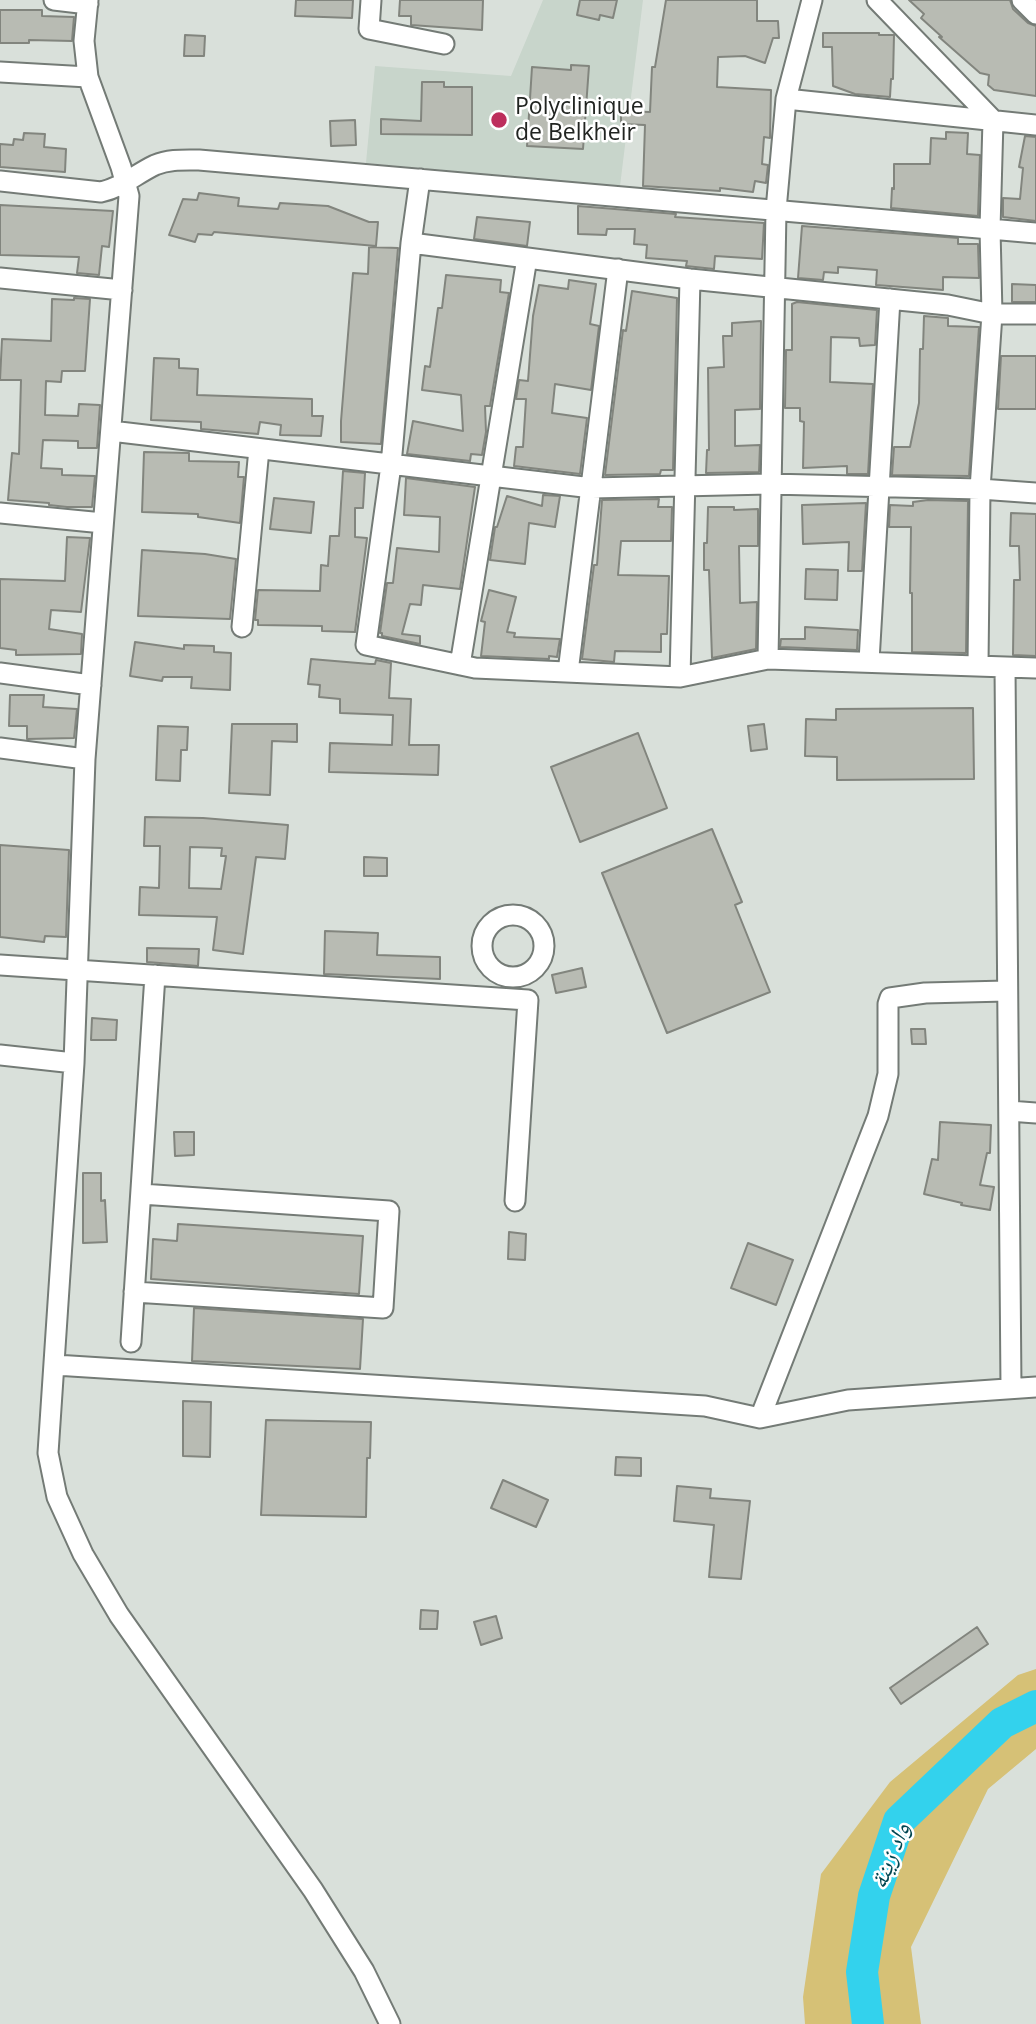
<!DOCTYPE html>
<html>
<head>
<meta charset="utf-8">
<style>
	body { margin:0 }
	canvas { display:block; background:#d9e0da }
</style>
</head>
<body>
<canvas width="1036" height="2024"></canvas>
<script>
const ctx = document.querySelector('canvas').getContext('2d');
ctx.lineJoin = 'round';
function paint(path, color) { ctx.fillStyle = color; ctx.fill(path, 'evenodd'); }
function trace(path, color, width, dash) { ctx.strokeStyle = color; ctx.lineWidth = width; ctx.lineCap = dash ? 'butt' : 'round'; ctx.setLineDash(dash || []); ctx.stroke(path); }
function drawText(font, color, halo, rows, align = 'center') {
  ctx.font = font + ' "Open Sans","Noto Naskh Arabic",sans-serif'; ctx.lineWidth = 5; ctx.setLineDash([]); ctx.textBaseline = 'middle'; ctx.strokeStyle = halo; ctx.fillStyle = color; for (const [text, x, y, turn = 0] of rows) {
    ctx.save(); ctx.translate(x, y); ctx.rotate((+turn || 0) * Math.PI / 180); ctx.textAlign = isNaN(turn) ? turn : align; if (halo) ctx.strokeText(text, 0, 0); ctx.fillText(text, 0, 0); ctx.restore();
  }
}
paint(new Path2D(`
	M543 0H643L620 186 366 163 375 66 511 76Z`), '#c8d5cb');
paint(new Path2D(`
	M1036 1669V1749L988 1789 911 1947 921 2024H805L803 1997 821 1874 890 1782 1018 1675Z`), '#d6c176');
trace(new Path2D(`
	M868 2024 862 1972 874 1896 899 1821 1002 1723 1036 1706`), '#33d2ed', 32);
const building = new Path2D(`
	M296 0H353L352 18 295 16Z
	M400 0H483L482 30 411 25V16H399Z
	M580 0H617L613 18 600 15 599 20 577 15Z
	M666 0H757V21H778L779 38H773L765 63 745 56 718 57 717 87 771 90 770 138 764 137 762 164 768 165 766 183 755 181 753 192 720 188V191L643 186 645 125 621 124V111L650 112 652 67H655Z
	M909 0H1010L1013 9 1028 23 1036 26V96L994 90 988 85 989 75 980 73 939 37H942L921 18 924 14Z
	M0 10H42V16L74 17 72 41 29 40V43H0Z
	M823 33H879V35H894L893 79H891L890 97 855 94 833 86 832 47H823Z
	M185 35 205 36 204 56H184Z
	M571 65 589 66 583 149 527 146 532 67 571 70Z
	M422 82H444V87H472V135L381 134V119L421 121Z
	M355 120 356 145 331 146 330 121Z
	M946 132 968 133 967 154 980 155 978 216 891 208 892 188 894 189V164H930L931 138 946 139Z
	M24 133 45 134 44 147 66 149 65 172 0 167V144L13 145 14 139 23 140Z
	M1025 136 1036 137V221L1003 217V198L1020 199 1023 168 1019 167Z
	M199 193 239 198 238 206 278 209 280 203 328 206 369 222H378L376 246 214 232 212 235 198 234 195 242 169 235 183 199 197 200Z
	M0 205 113 211 109 247 102 246 99 275 77 273 79 257 0 255Z
	M578 206 676 214 675 217 764 223 762 259 715 256 714 269 686 266 687 261 646 258 647 245 634 244 635 229H607L606 235 578 234Z
	M477 217 530 222 527 246 474 239Z
	M802 226 958 238V244H978L979 278 943 277V290L876 285 877 270 838 267V273L824 272 823 280 798 278Z
	M369 247 398 248 381 444 341 442V421L353 273 368 274Z
	M446 275 501 280 500 292 509 293 490 406H485L486 432 482 455 471 454 470 461 407 454 413 421 463 431 461 395 422 390 425 366 430 367 438 308H442Z
	M569 280 596 284 590 324 599 326 591 390 555 384 552 413 587 418 580 474 514 466 516 447H523L526 399H516L519 380 528 381 533 316 539 285 568 289Z
	M1012 284 1036 285V302H1012Z
	M632 291 677 298 673 470H661L660 474 605 475 623 330 626 331Z
	M74 298 90 299 85 371H62L61 382 46 381 45 415 78 416 79 404 100 405 97 448H78V441L43 440 41 468 62 469V475L95 476 92 507H67L49 505V503L8 500 12 453 19 454 21 380H0L2 339 51 341 52 299 74 300Z
	M797 302 877 310 875 345 860 346 859 338 831 337 830 382 873 384 868 474H847V466L803 468 804 422 800 421V408H785L786 350H792V304Z
	M924 316 948 318V326L979 327 969 476 892 475 894 447H910L919 403 920 349H923Z
	M761 321 760 409 735 410V446L760 445 759 472 706 473 707 450H709L708 368 724 367 723 336H732V323Z
	M1001 356H1036V409H998Z
	M154 358 179 359V368L198 369 197 395 312 399V416H323L321 436 280 435 281 425 260 422 258 434 201 429V422L151 420Z
	M144 452 189 453V461L239 462 238 477H244L240 523 198 517V514L142 512Z
	M343 471 365 473 363 508H355V537L367 538 355 632 322 631V626L258 625V620H255L258 590 320 591 321 565 328 566 330 536H339Z
	M406 478 475 487 460 589 423 585 421 605 410 604 402 634 420 636V644L382 636V633H380L387 583H393L397 548 439 552 440 517 404 515Z
	M543 495 560 496 555 527 529 523 525 564 490 560 495 527H497L507 496 542 506Z
	M274 498 314 502 311 533 270 529Z
	M659 499 658 507H672L671 541H621L618 575 669 576 667 634H661V652L615 651 614 662 582 659 594 565H597L602 500Z
	M928 500 968 501 966 653 912 652V593H910L911 527H889L890 505 913 506V502Z
	M866 503 862 571H848L849 542 803 544 802 505Z
	M708 507H734V510L758 509V546H739L740 603 757 602 756 649 712 658 709 570H704V543H707Z
	M1011 513 1036 514V656L1013 655 1014 580H1020L1019 546H1010Z
	M67 537 90 538 81 612 51 610 49 629 82 634 81 654 16 655V650L0 648V579L65 581Z
	M142 550 205 554 236 559 230 619 138 616Z
	M806 569 838 570 837 600 805 599Z
	M489 590 516 597 507 632 515 633 514 637 560 639 557 657 549 656V659L481 656 485 622 481 621Z
	M805 627 858 630 857 650 780 647 781 639H805Z
	M135 642 184 649V645L214 646V652L231 653 230 690 191 688 192 677H163L162 681 130 676Z
	M311 659 370 664H375L376 660 391 663 389 698 411 699 409 745H439L438 775 329 772 330 743 392 745 393 715 340 713V699L319 697 320 685 308 684Z
	M10 695H44L43 707 77 709 74 738 27 739V726H9Z
	M973 708 974 779 837 780V757L805 756 806 719 836 720V709Z
	M232 724H297V742L272 741 270 795 229 793Z
	M764 724 767 749 751 751 748 726Z
	M158 726 188 727 187 750H181L180 781 156 780Z
	M638 733 667 808 580 842 551 767Z
	M145 817 203 818 288 825 285 859 256 857 243 954 213 950 217 917 139 915 140 887 159 888 160 846H144ZM190 847 222 848 221 856H226L221 889 189 888Z
	M712 829 742 902 735 905 770 992 667 1033 602 873Z
	M0 845 69 850 66 937 45 936 44 942 0 937Z
	M364 857 387 858V876H364Z
	M325 931 378 933 377 955 440 957V979L324 974Z
	M147 948 199 949 198 966 147 962Z
	M582 968 586 987 556 993 552 975Z
	M92 1018 117 1020 116 1040H91Z
	M911 1029H925L926 1044H912Z
	M940 1122 991 1125 990 1153H987L980 1185 994 1187 990 1210 961 1205 962 1203 924 1194 932 1159 938 1160Z
	M174 1132H194V1155L175 1156Z
	M83 1173H101V1201L105 1200 107 1242 83 1243Z
	M178 1224 363 1236 359 1294 151 1279 153 1239 177 1241Z
	M509 1232 526 1234 525 1260 508 1259Z
	M748 1243 793 1260 776 1305 731 1288Z
	M194 1308 363 1319 360 1369 192 1361Z
	M183 1401 211 1402 210 1457 183 1456Z
	M266 1420 371 1422 370 1458H367L366 1517 261 1515Z
	M616 1457 641 1458V1476L615 1475Z
	M503 1480 548 1500 536 1527 491 1508Z
	M677 1486 711 1489 710 1498 750 1501 741 1579 709 1577 714 1525 674 1521Z
	M421 1610 438 1611 437 1629H420Z
	M496 1616 502 1638 481 1645 474 1622Z
	M977 1627 988 1644 901 1704 890 1688Z`);
paint(building, '#b8bbb3');
trace(building, '#82857e', 2);
const minor = new Path2D(`
	M54 0 88 4
	M88 0 84 41 88 77 121 167 129 196 85 759 74 1063 48 1453 57 1497 83 1554 119 1615 313 1890 364 1971 390 2024
	M371 0 369 29 444 44
	M877 0 993 120 990 229 992 314 980 489 978 664
	M1022 0 1036 14
	M0 72 88 77
	M786 99 1036 125
	M420 179 411 243 391 465 366 645 475 668 680 677 768 659 1036 668
	M0 181 101 192C121 188 136 174 155 165 169 159 184 160 199 160L1036 233
	M411 243 690 279 948 305 992 314H1036
	M0 278 122 290
	M111 431 592 488 769 484 980 489 1036 493
	M0 513 103 523
	M242 627 259 449
	M768 659 776 210 786 99 812 0
	M869 661 890 299
	M460 665 527 258
	M1005 667 1011 1388
	M568 672 618 269
	M0 673 91 685
	M680 677 690 279
	M0 748 85 759
	M482 946a31 31 0 1 1 62 0a31 31 0 1 1-62 0Z
	M0 965 528 1000 515 1201
	M0 1055 74 1063
	M1009 1111 1036 1113
	M134 1292 383 1308 389 1211 141 1194
	M131 1342 155 975
	M55 1365 705 1406 760 1418 848 1400 1036 1387
	M760 1418 878 1116 888 1074V1004L890 998 925 993 1006 991`);
trace(minor, '#747b76', 23);
trace(minor, '#fff', 19);
for (const [x, y, r, color] of [
	[499,120,9,"#bd2e5c"]
]) { const dot = new Path2D(); dot.arc(x, y, r, 0, 2 * Math.PI); ctx.fillStyle = color; ctx.fill(dot); trace(dot, '#fff', 2.5); }
drawText('23px', '#212421', '#fff', [
	["Polyclinique",515,107],
	["de Belkheir",515,133]
], 'left');
drawText('italic 24px', '#004651', '#fff', [
	["واد زينة",891,1856,-68]
]);
</script>
</body>
</html>
